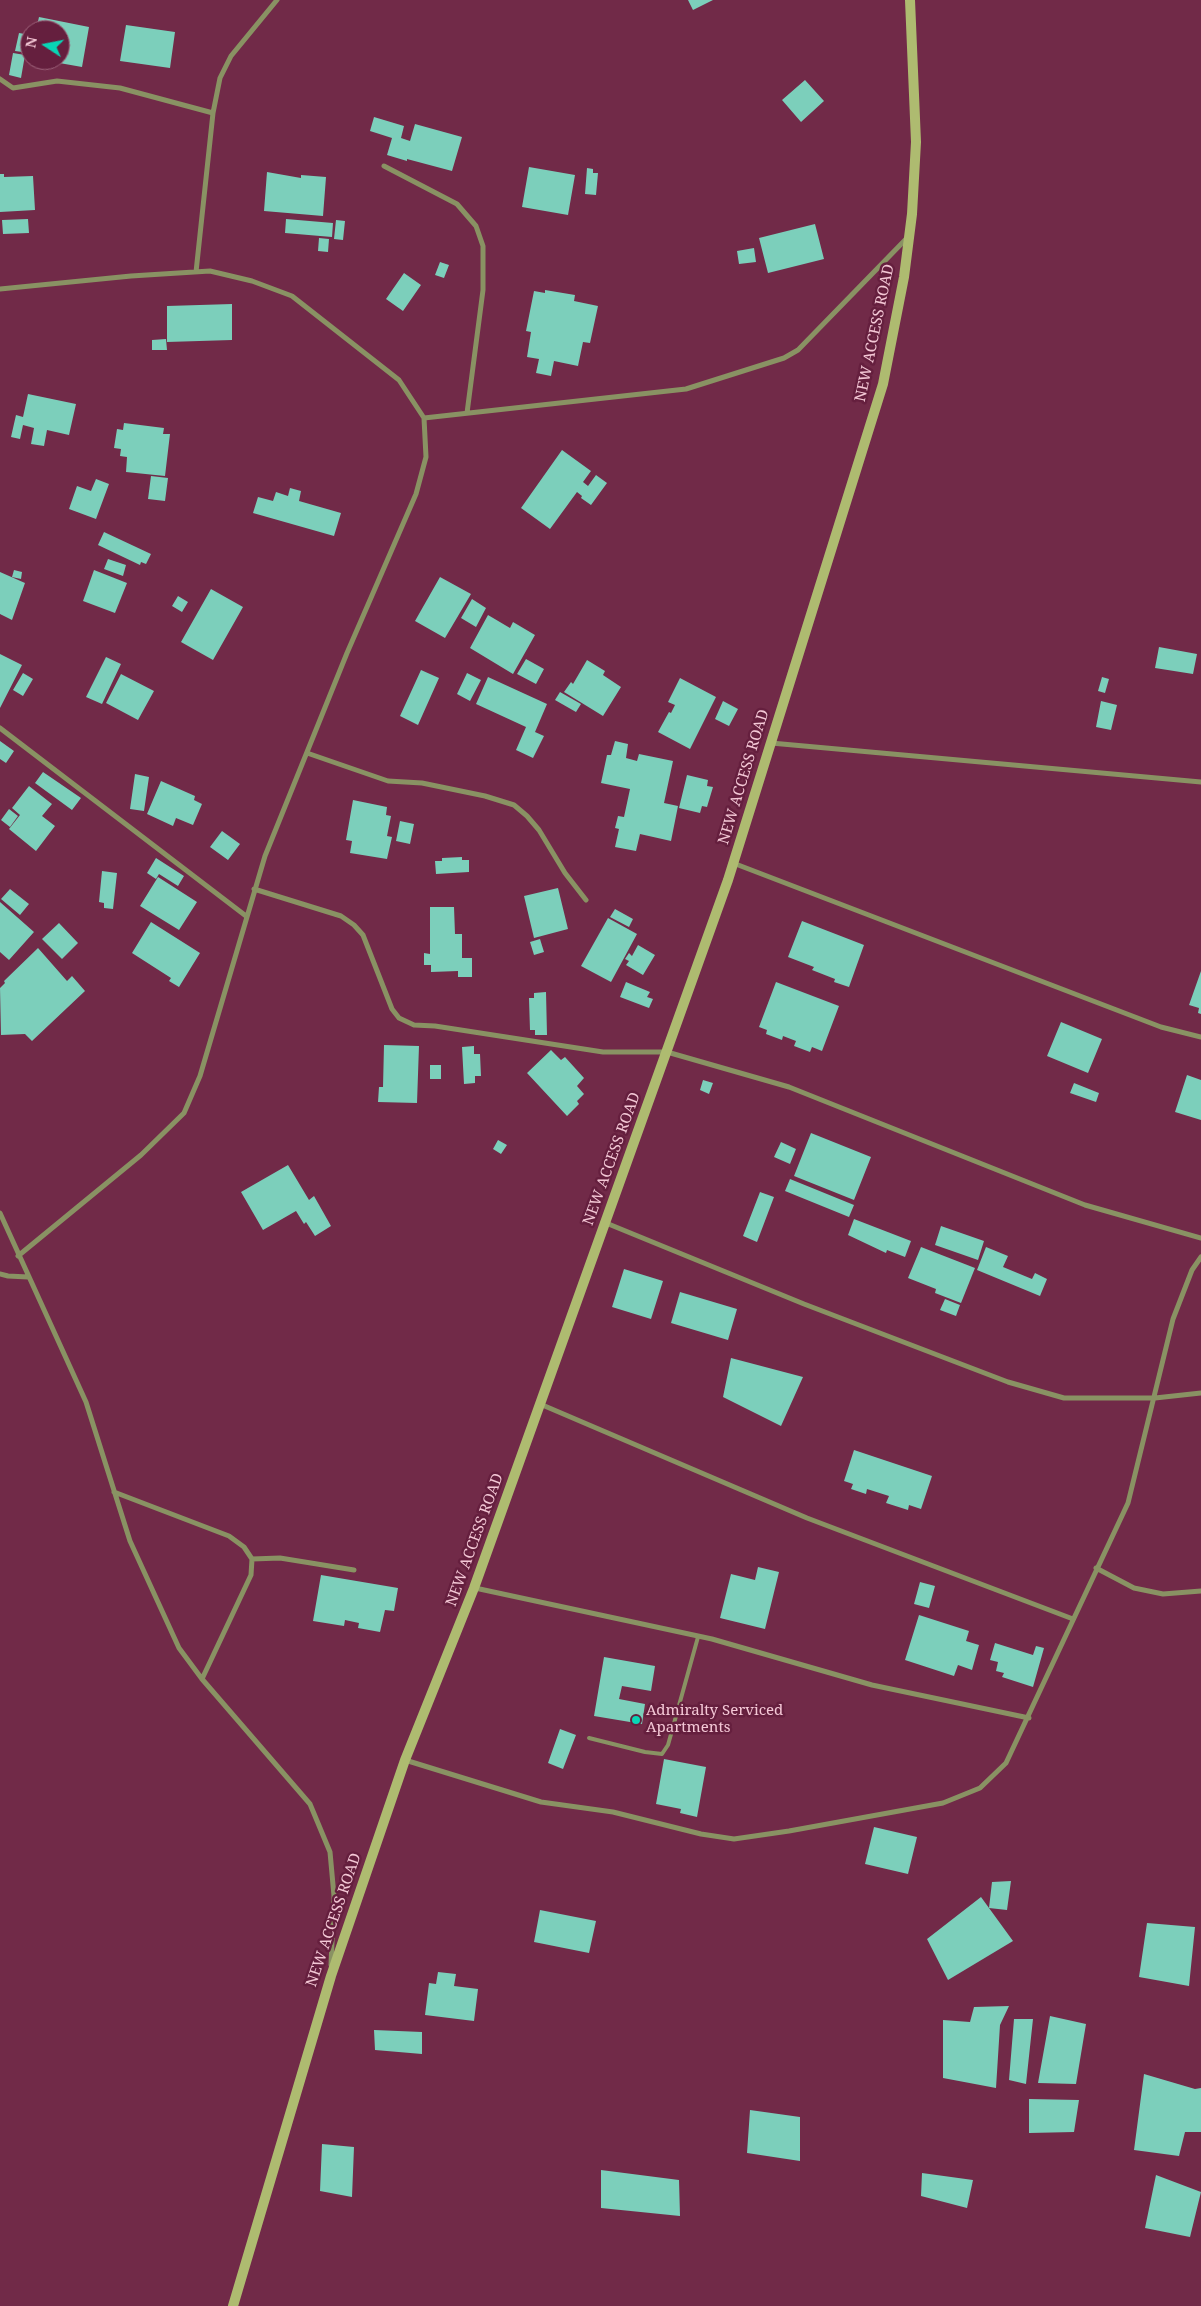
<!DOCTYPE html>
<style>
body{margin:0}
#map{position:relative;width:1201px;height:2306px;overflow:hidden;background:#712a48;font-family:"Noto Serif",serif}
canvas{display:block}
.north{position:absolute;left:20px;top:20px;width:50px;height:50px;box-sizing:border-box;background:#651f3e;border:1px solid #9e637b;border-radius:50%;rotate:281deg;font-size:14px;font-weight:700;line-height:20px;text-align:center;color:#f4c8d6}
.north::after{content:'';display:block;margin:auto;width:18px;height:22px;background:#09d5b5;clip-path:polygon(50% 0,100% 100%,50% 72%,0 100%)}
</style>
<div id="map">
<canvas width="1201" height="2306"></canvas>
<div class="north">N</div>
</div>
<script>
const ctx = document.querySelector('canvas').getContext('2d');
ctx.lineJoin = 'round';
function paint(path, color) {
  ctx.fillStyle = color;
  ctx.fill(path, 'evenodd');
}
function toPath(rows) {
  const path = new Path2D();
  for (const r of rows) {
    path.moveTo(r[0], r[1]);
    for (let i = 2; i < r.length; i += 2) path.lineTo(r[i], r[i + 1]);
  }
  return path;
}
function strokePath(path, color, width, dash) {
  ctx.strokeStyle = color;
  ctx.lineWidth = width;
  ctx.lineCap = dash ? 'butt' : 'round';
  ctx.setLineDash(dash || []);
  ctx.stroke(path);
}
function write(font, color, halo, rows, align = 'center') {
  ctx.font = font + ' "Noto Serif",serif';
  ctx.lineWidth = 5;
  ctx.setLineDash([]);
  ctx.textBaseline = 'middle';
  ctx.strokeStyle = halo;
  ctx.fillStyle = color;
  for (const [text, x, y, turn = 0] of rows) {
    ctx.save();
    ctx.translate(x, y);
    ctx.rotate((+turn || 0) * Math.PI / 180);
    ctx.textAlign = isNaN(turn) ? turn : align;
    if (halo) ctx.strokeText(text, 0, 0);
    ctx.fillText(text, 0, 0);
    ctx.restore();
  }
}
const building = toPath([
 [688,0,713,0,693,10],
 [39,17,89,27,82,67,48,61,60,60,60,30,36,30],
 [126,25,175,32,170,68,120,61],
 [19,33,30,35,30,53,15,51],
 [13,53,25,55,21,78,9,75],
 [805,80,824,101,801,122,782,100],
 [374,117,404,126,401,138,410,141,415,124,462,137,452,171,407,159,407,161,387,155,392,138,370,131],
 [529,167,575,175,568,215,522,207],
 [587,168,593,169,593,173,598,173,596,195,585,194],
 [267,172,301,178,301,175,326,177,323,216,264,211],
 [0,174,4,174,4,177,33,176,35,210,0,212],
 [28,219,29,233,3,234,2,220],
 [286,219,333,223,332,237,285,233],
 [336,220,345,221,343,240,334,239],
 [815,224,824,259,768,273,759,238],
 [319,238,329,239,328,252,318,251],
 [754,248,756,262,739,264,737,251],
 [440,262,449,265,444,278,435,275],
 [404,273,421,285,403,311,386,299],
 [545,290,575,295,574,301,598,306,590,343,583,342,578,366,554,361,551,376,536,373,539,359,527,357,531,332,526,331,534,291,545,293],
 [232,304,232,340,167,342,167,306],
 [166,339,167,350,152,350,152,340],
 [28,394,76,404,69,435,47,430,44,446,31,444,34,428,23,425,20,439,11,437,16,415,23,417],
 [124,423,164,428,163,434,170,434,165,476,126,472,127,457,120,456,121,449,114,448,117,429,123,430],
 [562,450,591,471,583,482,588,486,596,475,607,483,591,505,581,498,582,496,577,492,550,529,521,508],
 [151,476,168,478,165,501,148,499],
 [96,479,109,484,96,519,69,509,77,486,91,491],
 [290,488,301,491,299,501,341,513,334,536,253,513,258,497,273,501,276,492,288,496],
 [104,532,151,554,146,564,141,562,140,565,98,545],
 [108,559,126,565,123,576,104,569],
 [14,570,22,572,21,579,12,577],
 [94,570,127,583,115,613,83,601],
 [0,572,25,583,12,620,0,614],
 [440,577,471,594,445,638,415,621],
 [211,589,243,607,213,660,181,642],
 [178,596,188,602,182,612,172,606],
 [472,599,486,608,476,627,461,618],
 [488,615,510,628,513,622,535,635,513,674,470,648],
 [1159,647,1197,654,1193,674,1155,668],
 [0,654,22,665,0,708],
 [106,657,121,664,102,704,86,697],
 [526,659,544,669,536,684,517,674],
 [587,660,605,671,603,675,621,687,603,716,564,692,571,682,573,684],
 [421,670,439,678,418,725,400,716],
 [23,673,33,679,23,696,13,690],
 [467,673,481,680,470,701,457,694],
 [121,674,154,691,138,720,106,703],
 [488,677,547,704,535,732,544,736,533,758,516,750,526,727,476,704],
 [1102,677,1109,679,1105,693,1098,691],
 [680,678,716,697,690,749,658,732,669,712,671,713,675,705,668,702],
 [560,692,581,704,576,712,555,700],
 [723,701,738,709,729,726,715,719],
 [1101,701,1117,705,1111,730,1096,727],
 [0,741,14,751,6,763,0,759],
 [615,741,628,744,626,758,637,761,639,754,673,761,664,803,678,806,671,841,640,834,636,851,615,847,619,829,615,828,618,816,624,817,630,789,601,783,607,755,611,755],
 [43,772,81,798,72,810,35,783],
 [135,774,149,777,144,811,130,809],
 [687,775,708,780,707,786,713,787,707,807,702,806,700,813,679,808],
 [161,781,195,796,194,800,202,804,193,825,176,818,173,826,147,814],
 [29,786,52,804,42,816,55,826,36,851,9,829,20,815,12,808],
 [353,800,387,807,386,815,391,816,387,836,392,837,387,859,350,853,352,841,346,840],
 [9,809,18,816,10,827,1,820],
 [400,821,414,824,410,844,396,841],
 [222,831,240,844,228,860,210,847],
 [462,857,462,860,469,860,469,872,436,874,435,861,442,861,442,858],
 [156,858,184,876,178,886,159,874,156,879,147,873],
 [102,871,117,873,113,909,104,908,104,903,99,902],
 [158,877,197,902,179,930,140,906],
 [558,888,568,929,534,938,524,896],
 [10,889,29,904,20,915,1,899],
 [0,902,34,932,9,960,0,952],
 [430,907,454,907,455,934,462,934,462,958,472,958,472,977,458,977,458,971,431,972,431,965,424,965,424,953,430,954],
 [615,909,633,919,629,927,610,917],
 [608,918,637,934,611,982,581,966],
 [802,921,864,945,849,987,834,982,835,979,812,970,814,967,788,957],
 [151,922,200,953,179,987,169,981,171,978,132,953],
 [59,923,78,943,62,959,42,939],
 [540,939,544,952,534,955,530,942],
 [638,945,655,955,643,975,626,965,629,961,625,959,629,953,632,956],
 [38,948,67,981,72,976,85,991,32,1041,25,1034,1,1035,0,988,5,983,4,981],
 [1201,971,1201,1014,1198,1013,1199,1008,1189,1005],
 [626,982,650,992,647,997,653,999,649,1008,620,997],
 [776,982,839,1006,822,1051,812,1047,810,1052,794,1046,796,1041,783,1036,782,1040,766,1034,767,1030,759,1027],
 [546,992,547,1035,535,1035,535,1030,530,1030,529,998,534,998,534,993],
 [1061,1022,1102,1039,1088,1073,1047,1056],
 [384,1045,419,1046,417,1103,378,1102,379,1087,383,1087],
 [474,1046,474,1054,480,1054,481,1076,475,1076,475,1083,464,1084,462,1047],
 [551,1050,561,1060,565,1057,584,1078,577,1086,584,1094,577,1101,579,1104,567,1116,527,1073],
 [430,1065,441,1065,441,1079,430,1079],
 [1187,1075,1201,1080,1201,1120,1175,1112],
 [703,1080,713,1083,709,1094,700,1090],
 [1074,1083,1099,1093,1096,1102,1070,1093],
 [811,1133,871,1157,854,1200,794,1176],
 [498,1140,507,1145,501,1154,493,1149],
 [781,1142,796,1149,790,1164,774,1157],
 [288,1165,309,1200,314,1196,331,1226,315,1236,306,1222,304,1224,296,1211,263,1230,241,1192],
 [790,1179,854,1205,849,1217,785,1191],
 [760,1192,774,1197,757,1242,743,1236],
 [854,1219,911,1241,905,1257,887,1250,886,1253,848,1235],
 [941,1226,984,1241,978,1260,935,1245],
 [921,1247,975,1268,961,1303,935,1293,936,1289,908,1278],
 [986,1247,1008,1256,1003,1267,1032,1279,1035,1273,1047,1279,1040,1296,977,1270],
 [624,1269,663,1281,651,1319,612,1307],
 [680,1292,737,1309,728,1340,671,1323],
 [945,1299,960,1305,956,1316,940,1310],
 [731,1358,803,1377,781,1426,723,1397],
 [854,1450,932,1476,921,1509,909,1505,908,1510,886,1503,889,1496,867,1489,866,1494,851,1489,853,1484,844,1481],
 [758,1567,779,1572,765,1629,720,1618,731,1574,755,1580],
 [321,1575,398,1588,394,1611,385,1610,380,1632,358,1628,359,1623,345,1620,344,1626,313,1621],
 [920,1582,935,1586,929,1608,914,1604],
 [919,1615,969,1631,966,1641,979,1645,972,1670,958,1665,954,1676,905,1660],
 [995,1643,1033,1655,1036,1646,1044,1648,1033,1687,1002,1677,1004,1673,996,1671,998,1662,990,1660],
 [604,1657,655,1666,651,1691,622,1686,619,1699,645,1704,642,1724,594,1716],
 [560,1729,576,1735,563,1769,548,1763],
 [664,1759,706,1767,697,1817,680,1813,681,1809,656,1804],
 [874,1827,917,1837,908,1874,865,1864],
 [1011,1881,1007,1910,989,1908,992,1882],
 [981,1897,1013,1941,948,1980,927,1939],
 [540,1910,596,1921,589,1953,534,1942],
 [1147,1923,1195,1927,1189,1986,1139,1977],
 [438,1972,456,1974,454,1986,478,1989,474,2021,425,2015,429,1983,436,1984],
 [1009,2006,1000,2025,996,2088,943,2078,943,2020,970,2022,974,2007],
 [1050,2016,1086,2024,1076,2084,1038,2083],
 [1014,2019,1033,2019,1026,2084,1009,2080],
 [374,2030,422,2032,422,2054,375,2050],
 [1144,2074,1195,2089,1201,2088,1201,2132,1185,2132,1179,2156,1134,2150],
 [1029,2099,1079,2100,1074,2132,1029,2133],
 [750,2110,800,2117,800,2161,747,2153],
 [322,2144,354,2147,352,2197,320,2191],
 [601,2170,679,2180,680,2216,601,2208],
 [922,2173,973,2180,967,2208,921,2196],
 [1156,2175,1201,2192,1190,2237,1145,2228]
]);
const service = toPath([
 [589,1738,645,1752,662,1754,668,1745,698,1637]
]);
const minor = toPath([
 [0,79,13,88,57,81,120,88,213,113],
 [384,166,457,204,476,226,483,246,483,290,467,413],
 [196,272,213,113,220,78,231,56,277,0],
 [0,289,131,276,210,271,252,281,292,296,399,380,424,418,426,457,416,494,347,653,265,856,200,1076,184,1113,141,1155,18,1256],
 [424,418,686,389,784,358,798,350,908,237],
 [0,728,246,916],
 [771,743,1201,782],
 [307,753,388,781,422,783,485,796,514,805,527,816,539,830,565,873,586,900],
 [733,863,1161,1027,1201,1037],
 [254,889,341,916,354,925,363,935,392,1009,399,1018,414,1025,435,1026,603,1052,667,1052,789,1087,1085,1205,1201,1238],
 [0,1213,86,1402,130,1541,179,1648,202,1679,310,1804,330,1852,334,1896,331,1965],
 [606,1223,804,1304,1008,1382,1064,1398,1155,1398,1201,1393],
 [0,1274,8,1276,28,1277],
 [540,1404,807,1518,1073,1619],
 [114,1492,229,1536,244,1547,252,1559,251,1575,202,1679],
 [252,1559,280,1558,354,1570],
 [1096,1568,1134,1588,1163,1594,1201,1591],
 [475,1588,712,1639,872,1685,1029,1718],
 [405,1760,541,1802,613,1812,701,1834,734,1839,789,1831,943,1803,980,1788,1006,1763,1128,1503,1173,1319,1192,1270,1201,1257]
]);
const secondary = toPath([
 [233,2306,331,1976,405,1760,474,1588,728,880,883,384,904,277,912,214,916,142,910,0]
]);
const markers = [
 [636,1720,5,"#09d5b5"]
];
const streetNames = [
 ["NEW ACCESS ROAD",875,333,-78],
 ["NEW ACCESS ROAD",744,777,-73],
 ["NEW ACCESS ROAD",612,1159,-70],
 ["NEW ACCESS ROAD",475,1540,-70],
 ["NEW ACCESS ROAD",334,1920,-71]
];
const poiNames = [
 ["Admiralty Serviced",646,1711],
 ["Apartments",646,1728]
];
paint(building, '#7ccfbb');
strokePath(service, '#899263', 4);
strokePath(minor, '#899263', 5);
strokePath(secondary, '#aebb70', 10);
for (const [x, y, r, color] of markers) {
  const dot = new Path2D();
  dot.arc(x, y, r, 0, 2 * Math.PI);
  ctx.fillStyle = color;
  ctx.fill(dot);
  strokePath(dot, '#651f3e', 2);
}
write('15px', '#f4c8d6', '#651f3e', streetNames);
write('15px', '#f4c8d6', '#651f3e', poiNames, 'left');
</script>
